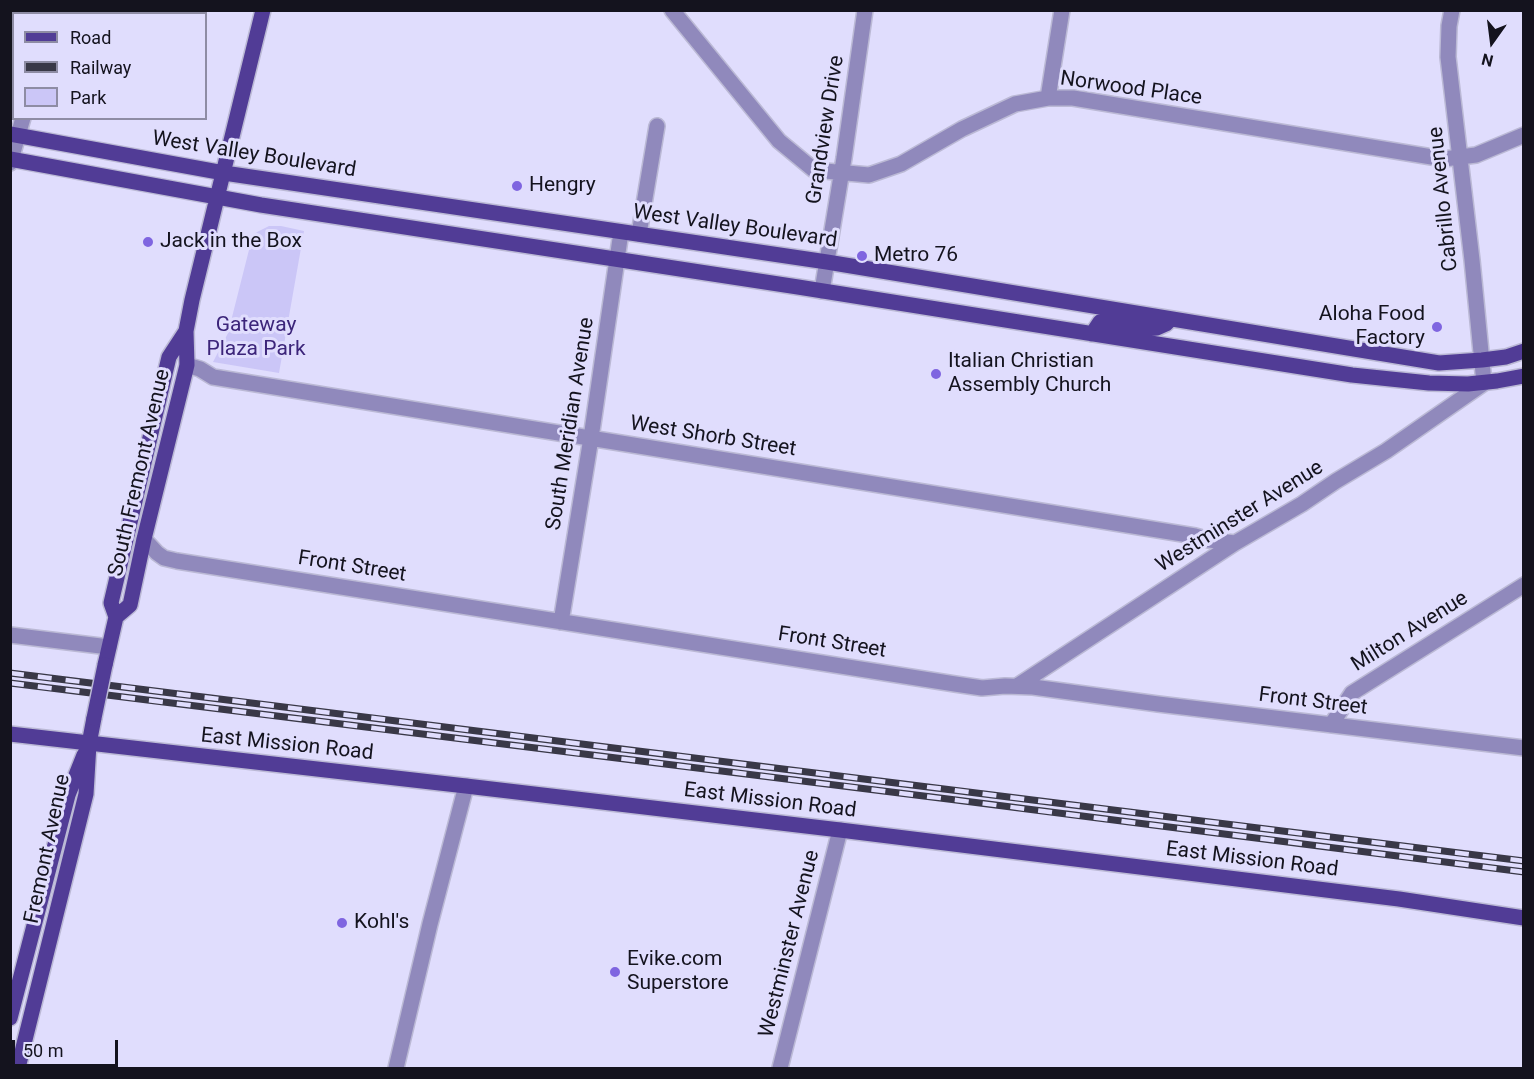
<!DOCTYPE html>
<style>
body{margin:0}
#map{position:relative;width:1534px;height:1079px;overflow:hidden;background:#e0ddfd;font-family:Roboto,sans-serif}
canvas{display:block}
.frame{position:absolute;inset:0;border:12px solid #14131e;pointer-events:none}
.legend{position:absolute;left:12px;top:12px;width:195px;height:108px;box-sizing:border-box;background:#e0ddfd;border:2px solid #8e8ca4;margin:0;padding:8px 10px;list-style:none;font-size:18px;color:#14131e}
.legend li{display:flex;align-items:center;gap:12px;height:30px}
.legend b{width:30px;border:2px solid #8e8ca4}
.north{position:absolute;left:1462px;top:12px;width:60px;height:60px;-webkit-text-stroke:4px #e0ddfd;paint-order:stroke;rotate:194deg;font-size:16px;font-weight:700;line-height:24px;text-align:center;color:#14131e}
.north::after{content:'';display:block;margin:auto;width:21px;height:27px;background:#14131e;clip-path:polygon(50% 0,100% 100%,50% 72%,0 100%)}
.scale{position:absolute;left:12px;top:1040px;width:106px;height:27px;box-sizing:border-box;border:3px solid #14131e;border-top:0;padding-left:8px;font-size:18px;line-height:21px;white-space:nowrap;color:#14131e;-webkit-text-stroke:4px #e0ddfd;paint-order:stroke}
</style>
<div id="map">
<canvas width="1534" height="1079"></canvas>
<div class="frame"></div>
<ul class="legend">
<li><b style="height:8px;background:#513c96"></b>Road</li>
<li><b style="height:8px;background:#393847"></b>Railway</li>
<li><b style="height:16px;background:#cbc6f7"></b>Park</li>
</ul>
<div class="north">N</div>
<div class="scale">50 m</div>
</div>
<script>
const ctx = document.querySelector('canvas').getContext('2d');
ctx.lineJoin = 'round';
function paint(path, color) {
  ctx.fillStyle = color;
  ctx.fill(path, 'evenodd');
}
function toPath(rows) {
  const path = new Path2D();
  for (const r of rows) {
    path.moveTo(r[0], r[1]);
    for (let i = 2; i < r.length; i += 2) path.lineTo(r[i], r[i + 1]);
  }
  return path;
}
function strokePath(path, color, width, dash) {
  ctx.strokeStyle = color;
  ctx.lineWidth = width;
  ctx.lineCap = dash ? 'butt' : 'round';
  ctx.setLineDash(dash || []);
  ctx.stroke(path);
}
function write(font, color, halo, rows, align = 'center') {
  ctx.font = font + ' Roboto,sans-serif';
  ctx.lineWidth = 6;
  ctx.setLineDash([]);
  ctx.textBaseline = 'middle';
  ctx.strokeStyle = halo;
  ctx.fillStyle = color;
  for (const [text, x, y, turn = 0] of rows) {
    ctx.save();
    ctx.translate(x, y);
    ctx.rotate((+turn || 0) * Math.PI / 180);
    ctx.textAlign = isNaN(turn) ? turn : align;
    if (halo) ctx.strokeText(text, 0, 0);
    ctx.fillText(text, 0, 0);
    ctx.restore();
  }
}
const green = toPath([
 [269,226,281,226,304,231,279,373,213,362,228,333,252,238,257,232]
]);
const minor = toPath([
 [672,10,779,141,814,170,869,175,901,164,962,129,1015,104,1048,98,1073,98,1444,159,1476,155,1524,135],
 [46,14,47,10],
 [1048,98,1062,10],
 [10,163,23,118],
 [639,234,657,126],
 [822,291,844,158,865,10],
 [187,365,200,369,213,377,1195,536,1209,540,1235,543],
 [144,539,157,553,164,558,177,561,955,684,982,688,1005,686,1033,687,1158,704,1524,748],
 [561,622,591,438,621,232],
 [10,635,109,647],
 [1017,686,1235,543,1302,504,1336,481,1386,451,1484,383,1472,260,1448,57,1449,26,1452,10],
 [1331,725,1352,693,1524,585],
 [396,1068,430,924,466,786],
 [780,1068,840,830]
]);
const major = toPath([
 [10,134,224,173,827,262,1439,363,1482,360,1506,357,1524,351],
 [10,159,261,205,798,287,1352,375,1429,383,1468,384,1497,381,1524,376],
 [1092,334,1100,322,1145,329,1157,328,1166,324,1171,319],
 [116,617,130,605,144,539,187,365,186,331,192,300,263,10],
 [105,665,116,617,111,603,169,357,186,331],
 [10,734,466,786,840,830,1399,899,1524,918],
 [10,1018,68,795,84,755],
 [18,1068,86,794,89,744,94,718]
]);
const rail = toPath([
 [10,673,1524,861],
 [10,683,956,800,1524,872]
]);
const majorBridge = toPath([
 [94,718,105,665]
]);
const markers = [
 [517,186,6,"#7f65e0"],
 [148,242,6,"#7f65e0"],
 [862,256,6,"#7f65e0"],
 [1437,327,6,"#7f65e0"],
 [936,374,6,"#7f65e0"],
 [342,923,6,"#7f65e0"],
 [615,972,6,"#7f65e0"]
];
const streetNames = [
 ["Norwood Place",1131,89,8],
 ["Grandview Drive",826,130,-81],
 ["West Valley Boulevard",254,155,9],
 ["Cabrillo Avenue",1444,199,-96],
 ["West Valley Boulevard",735,227,8],
 ["South Meridian Avenue",571,424,-81],
 ["West Shorb Street",713,437,9],
 ["South Fremont Avenue",140,473,-77],
 ["Westminster Avenue",1240,517,-32],
 ["Front Street",352,567,9],
 ["Milton Avenue",1410,632,-32],
 ["Front Street",832,643,9],
 ["Front Street",1313,702,7],
 ["East Mission Road",287,745,6],
 ["East Mission Road",770,801,7],
 ["Fremont Avenue",48,849,-78],
 ["East Mission Road",1252,860,7],
 ["Westminster Avenue",790,944,-76]
];
const poiNames = [
 ["Hengry",529,186],
 ["Jack in the Box",160,242],
 ["Metro 76",874,256],
 ["Aloha Food",1425,315,"right"],
 ["Factory",1425,339,"right"],
 ["Italian Christian",948,362],
 ["Assembly Church",948,386],
 ["Kohl's",354,923],
 ["Evike.com",627,960],
 ["Superstore",627,984]
];
const parkNames = [
 ["Gateway",256,326],
 ["Plaza Park",256,350]
];
paint(green, '#cbc6f7');
strokePath(minor, '#bbb9d5', 18);
strokePath(major, '#bbb9d5', 18);
strokePath(minor, '#9089bc', 15);
strokePath(major, '#513c96', 15);
strokePath(rail, '#393847', 7);
strokePath(rail, '#e0ddfd', 4.5, [14]);
strokePath(majorBridge, '#bbb9d5', 18, []);
strokePath(majorBridge, '#513c96', 15);
for (const [x, y, r, color] of markers) {
  const dot = new Path2D();
  dot.arc(x, y, r, 0, 2 * Math.PI);
  ctx.fillStyle = color;
  ctx.fill(dot);
  strokePath(dot, '#e0ddfd', 2);
}
write('21px', '#14131e', '#e0ddfd', streetNames);
write('21px', '#14131e', '#e0ddfd', poiNames, 'left');
write('21px', '#3c257a', '#e0ddfd', parkNames);
</script>
